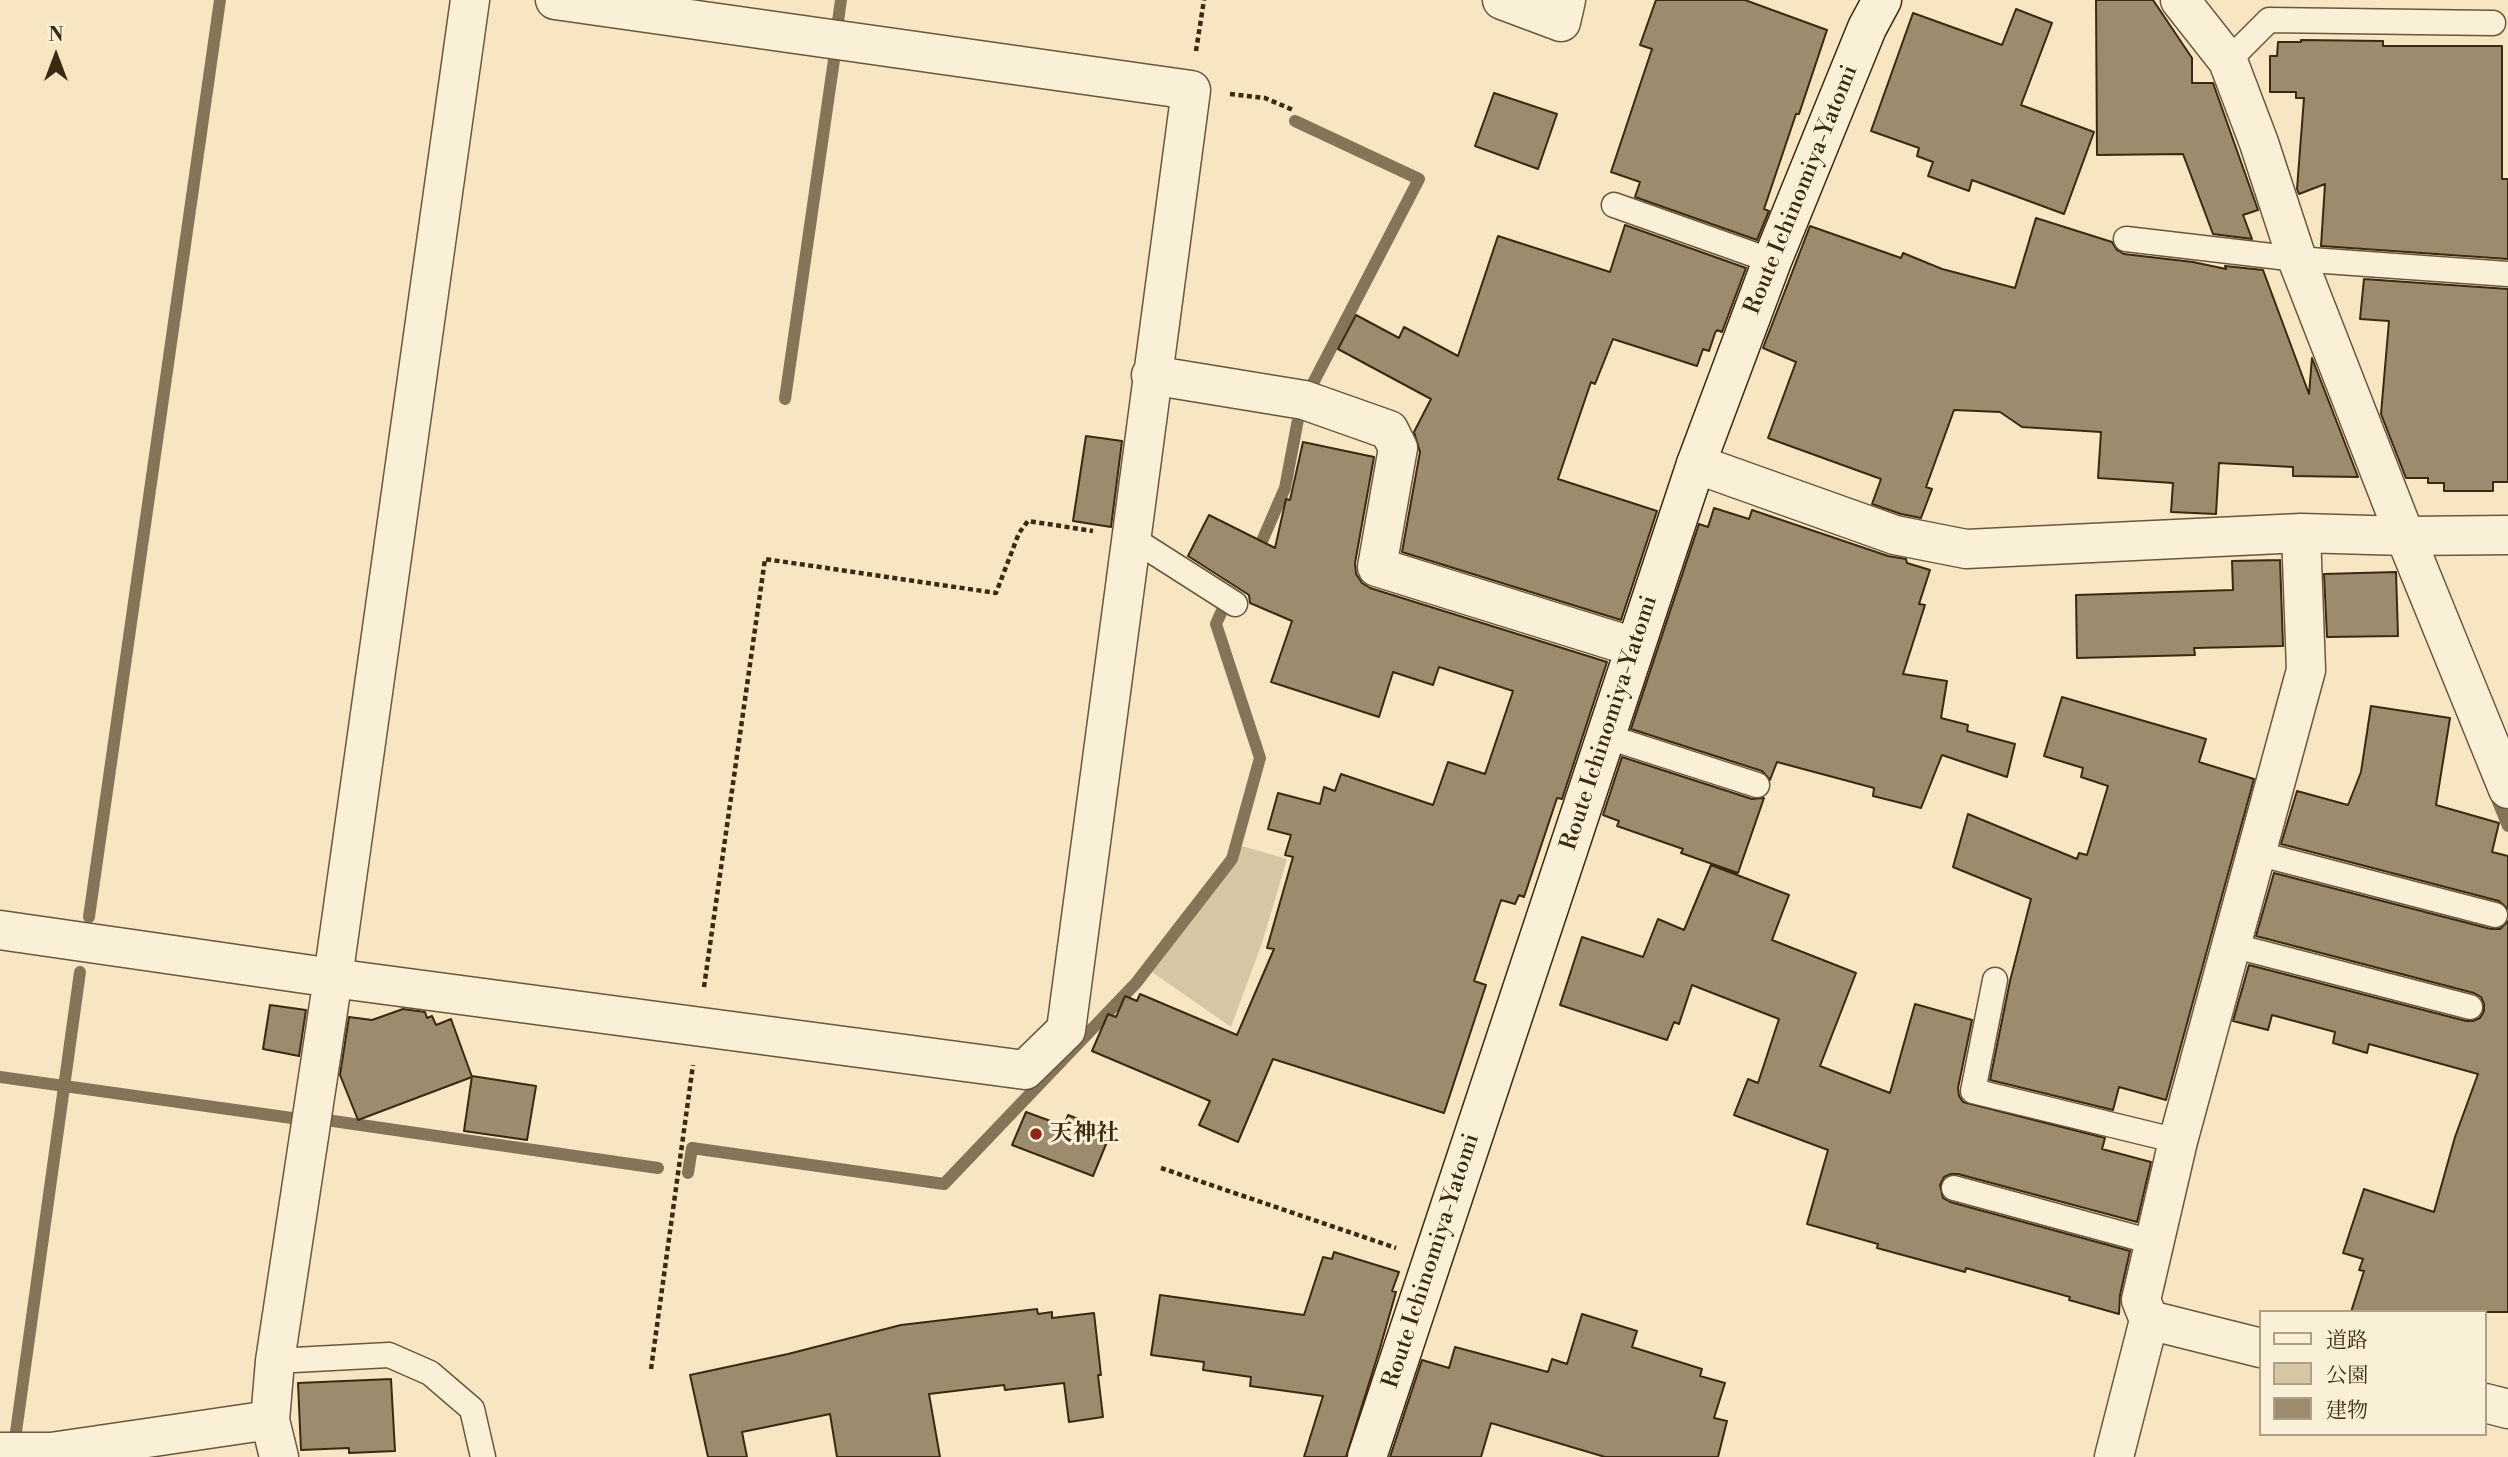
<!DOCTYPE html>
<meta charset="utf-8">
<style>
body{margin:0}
#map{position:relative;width:2508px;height:1457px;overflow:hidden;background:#f7e6c1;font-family:"Libre Bodoni","Noto Serif JP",serif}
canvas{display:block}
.legend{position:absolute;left:2259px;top:1310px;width:228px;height:126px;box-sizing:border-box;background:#faefd7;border:2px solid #aea088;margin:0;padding:9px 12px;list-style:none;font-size:21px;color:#3b2912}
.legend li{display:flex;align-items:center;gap:14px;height:35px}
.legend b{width:35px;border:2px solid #aea088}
.north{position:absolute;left:21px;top:21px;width:70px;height:70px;-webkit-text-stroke:5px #faefd7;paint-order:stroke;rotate:0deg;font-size:19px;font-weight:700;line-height:28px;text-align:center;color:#3b2912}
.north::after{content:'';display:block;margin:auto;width:24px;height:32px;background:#3b2912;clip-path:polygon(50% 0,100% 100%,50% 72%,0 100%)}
</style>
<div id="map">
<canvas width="2508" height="1457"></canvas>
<ul class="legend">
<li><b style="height:9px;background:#faefd7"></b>道路</li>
<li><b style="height:19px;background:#d7c6a3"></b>公園</li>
<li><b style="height:19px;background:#9d8b6d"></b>建物</li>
</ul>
<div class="north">N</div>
</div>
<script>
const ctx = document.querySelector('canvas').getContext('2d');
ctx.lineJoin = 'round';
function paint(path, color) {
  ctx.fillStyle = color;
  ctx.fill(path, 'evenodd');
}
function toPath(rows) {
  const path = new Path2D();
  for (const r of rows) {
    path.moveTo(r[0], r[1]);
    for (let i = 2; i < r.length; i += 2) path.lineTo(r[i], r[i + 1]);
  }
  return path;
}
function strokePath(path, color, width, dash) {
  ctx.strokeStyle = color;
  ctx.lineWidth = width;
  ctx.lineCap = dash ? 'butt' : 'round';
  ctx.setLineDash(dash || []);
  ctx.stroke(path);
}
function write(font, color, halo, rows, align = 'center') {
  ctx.font = font + ' "Libre Bodoni","Noto Serif JP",serif';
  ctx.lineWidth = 6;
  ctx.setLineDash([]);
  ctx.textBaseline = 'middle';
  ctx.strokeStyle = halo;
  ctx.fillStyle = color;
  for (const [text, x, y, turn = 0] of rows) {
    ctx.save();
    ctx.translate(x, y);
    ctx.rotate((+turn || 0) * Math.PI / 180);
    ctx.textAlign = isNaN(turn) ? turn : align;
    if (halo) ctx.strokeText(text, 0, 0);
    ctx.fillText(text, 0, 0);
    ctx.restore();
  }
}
const green = toPath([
 [1242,846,1287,859,1262,943,1231,1027,1152,972,1235,863]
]);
const stream = toPath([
 [837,28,841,0],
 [1295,121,1419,179,1311,387],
 [785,399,836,46],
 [1256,555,1285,488,1300,409],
 [2494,792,2508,826],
 [89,917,220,0],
 [0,1077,299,1119],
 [333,1121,658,1168],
 [688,1173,692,1148,944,1184,1136,983,1232,859,1260,758,1216,624,1224,606],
 [15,1439,80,972]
]);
const building = toPath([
 [1656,0,1745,0,1827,30,1799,114,1796,114,1764,209,1769,211,1757,240,1635,197,1640,182,1611,172,1652,49,1640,45,1656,0],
 [2096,0,2153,0,2192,58,2192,83,2213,83,2258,210,2243,215,2252,239,2213,234,2183,154,2097,155,2096,0],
 [2016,9,2052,23,2021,105,2094,132,2064,214,1972,180,1969,191,1928,176,1933,162,1917,156,1919,148,1871,131,1913,13,2002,45,2016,9],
 [2301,40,2383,41,2383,46,2502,46,2502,179,2508,179,2508,259,2321,246,2325,184,2299,194,2297,189,2304,98,2296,98,2296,92,2270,92,2270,56,2277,56,2278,42,2301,42,2301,40],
 [1494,93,1557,114,1538,169,1475,146,1494,93],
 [2036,218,2112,242,2117,250,2124,254,2193,262,2226,269,2225,266,2263,270,2309,394,2312,358,2358,477,2293,476,2293,467,2219,463,2216,514,2171,512,2173,483,2098,478,2101,432,2022,427,2000,412,1954,410,1926,487,1932,489,1921,518,1901,514,1872,504,1881,479,1768,438,1796,362,1763,348,1810,226,1901,258,1903,253,1942,269,2015,288,2036,218],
 [1625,225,1746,268,1722,332,1717,330,1715,333,1709,351,1703,349,1697,366,1613,339,1595,384,1591,382,1558,479,1657,511,1621,620,1402,552,1420,452,1414,432,1431,399,1338,349,1356,315,1399,338,1404,327,1458,356,1498,236,1610,272,1625,225],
 [2364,279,2508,289,2508,482,2493,482,2493,491,2444,491,2444,483,2428,483,2428,478,2406,478,2381,414,2389,321,2360,319,2364,279],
 [1086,436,1122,441,1111,527,1073,521,1086,436],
 [1303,442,1374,457,1355,563,1356,574,1362,583,1370,588,1607,662,1562,799,1557,798,1524,897,1519,895,1515,904,1501,900,1474,981,1486,985,1444,1113,1273,1059,1238,1142,1199,1125,1210,1101,1092,1051,1108,1014,1116,1017,1125,996,1137,1001,1140,994,1237,1035,1274,949,1267,948,1293,857,1285,855,1291,835,1268,829,1278,793,1320,804,1324,787,1335,791,1341,774,1433,805,1448,762,1485,774,1513,691,1439,667,1433,685,1393,672,1379,717,1271,682,1292,621,1250,603,1249,595,1188,556,1209,515,1275,548,1286,499,1290,500,1303,442],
 [1714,508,1749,519,1752,510,1888,556,1906,559,1907,563,1930,570,1919,604,1925,605,1903,674,1947,681,1941,718,1968,725,1967,731,2015,744,2007,777,1942,755,1921,808,1873,796,1874,788,1777,762,1770,780,1762,771,1631,729,1699,524,1708,527,1714,508],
 [2280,560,2283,646,2194,648,2195,655,2077,658,2076,595,2233,590,2232,561,2280,560],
 [2396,572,2398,636,2327,637,2324,574,2396,572],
 [2062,697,2206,739,2199,762,2254,779,2166,1100,2119,1087,2113,1110,1990,1080,2010,981,2031,899,1953,867,1968,814,2077,859,2079,853,2087,855,2108,786,2081,777,2083,768,2044,756,2062,697],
 [2371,706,2450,718,2436,805,2499,823,2492,852,2508,856,2508,909,2499,901,2281,844,2297,791,2348,805,2361,772,2371,706],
 [1622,757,1752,799,1764,798,1738,873,1681,853,1683,849,1617,826,1619,821,1603,815,1622,757],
 [1711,865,1789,895,1772,940,1856,973,1820,1066,1890,1093,1915,1004,1972,1020,1958,1088,1959,1096,1963,1102,2105,1138,2102,1149,2151,1162,2137,1222,1958,1174,1951,1174,1944,1177,1940,1185,1943,1198,1950,1202,2130,1251,2120,1295,2119,1314,2069,1300,2070,1297,1966,1268,1965,1272,1877,1248,1878,1244,1807,1224,1828,1150,1734,1115,1748,1079,1758,1083,1779,1019,1692,985,1679,1024,1674,1022,1667,1040,1560,1005,1582,937,1643,957,1658,919,1684,930,1711,865],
 [2274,873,2491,929,2500,929,2508,921,2508,1312,2351,1312,2364,1271,2359,1270,2363,1259,2343,1253,2364,1189,2434,1212,2455,1137,2478,1074,2369,1044,2367,1053,2333,1043,2335,1032,2272,1015,2268,1030,2233,1021,2249,965,2466,1021,2473,1021,2480,1018,2484,1011,2484,1004,2481,997,2474,993,2256,936,2274,873],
 [270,1005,306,1010,299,1056,263,1049,270,1005],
 [403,1009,425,1012,427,1018,432,1016,436,1025,451,1019,472,1077,358,1120,340,1075,349,1017,372,1020,403,1009],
 [472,1076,536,1086,527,1140,464,1131,472,1076],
 [1026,1112,1064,1126,1068,1115,1111,1132,1093,1176,1012,1145,1026,1112],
 [1334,1252,1399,1272,1392,1291,1396,1292,1380,1348,1346,1457,1304,1457,1323,1396,1250,1386,1251,1377,1203,1370,1204,1362,1151,1355,1160,1295,1304,1315,1323,1257,1332,1259,1334,1252],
 [1037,1309,1038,1314,1052,1312,1052,1318,1094,1313,1101,1375,1098,1375,1103,1417,1069,1422,1064,1383,1005,1390,1004,1385,929,1394,940,1457,837,1457,830,1414,742,1432,747,1457,708,1457,690,1375,788,1354,901,1325,1037,1309],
 [1582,1314,1637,1331,1632,1347,1702,1369,1700,1376,1725,1383,1714,1418,1727,1421,1718,1457,1605,1457,1491,1423,1481,1457,1390,1457,1422,1360,1449,1368,1455,1347,1548,1372,1552,1359,1567,1364,1582,1314],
 [391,1379,395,1451,349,1453,349,1448,301,1450,298,1383,391,1379]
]);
const path = toPath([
 [1196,51,1204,0],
 [1230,94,1265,98,1293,110],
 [704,987,765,559,996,593,1019,533,1028,521,1093,531],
 [1161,1168,1396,1248],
 [651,1369,693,1065]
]);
const service = toPath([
 [2228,61,2269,20,2493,23],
 [1614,205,1772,261],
 [2126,239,2297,259,2508,274],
 [1130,537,1235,604],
 [1605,736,1757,785],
 [2256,853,2495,915],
 [2231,945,2470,1007],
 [1995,980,1973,1091,2178,1141],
 [1954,1188,2156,1243],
 [275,1361,389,1355,430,1373,472,1409,483,1457]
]);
const minor = toPath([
 [1502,0,1561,22,1566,0],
 [2180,0,2228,61,2259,143,2297,259,2405,536,2508,789],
 [1151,375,1304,400,1389,430,1398,448,1377,567,1634,647],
 [1696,464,1895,535,1966,549,2301,533,2405,536],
 [0,930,333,978,1025,1070,1066,1030,1191,90,555,0],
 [2149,1320,2261,1348],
 [2485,1403,2508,1409],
 [0,1452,51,1452,270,1420],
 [279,1457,270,1420,275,1361,333,978,470,0],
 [2114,1457,2149,1320,2141,1300,2178,1141,2306,670,2301,533]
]);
const tertiary = toPath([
 [2405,536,2508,535]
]);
const secondary = toPath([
 [1367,1457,1696,464,1772,261,1867,28,1882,0]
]);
const markers = [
 [1036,1134,7,"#8f2418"]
];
const streetNames = [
 ["Route Ichinomiya-Yatomi",1802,190,-68],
 ["Route Ichinomiya-Yatomi",1610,723,-72],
 ["Route Ichinomiya-Yatomi",1432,1261,-72]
];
const poiNames = [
 ["天神社",1050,1134]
];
paint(green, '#d7c6a3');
strokePath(stream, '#857458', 12);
paint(building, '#9d8b6d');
strokePath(building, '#3b2912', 2);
strokePath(service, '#6a583e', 27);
strokePath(minor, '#6a583e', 41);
strokePath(tertiary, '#6a583e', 41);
strokePath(secondary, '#3b2912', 41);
strokePath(path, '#3b2912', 4.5, [5, 3.5]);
strokePath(service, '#faefd7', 24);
strokePath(minor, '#faefd7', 38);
strokePath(tertiary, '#faefd7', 38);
strokePath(secondary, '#faefd7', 38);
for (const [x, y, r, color] of markers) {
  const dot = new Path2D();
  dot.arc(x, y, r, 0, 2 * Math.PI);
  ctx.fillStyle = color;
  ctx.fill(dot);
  strokePath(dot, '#faefd7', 2.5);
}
write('23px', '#3b2912', '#faefd7', streetNames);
write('bold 23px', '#3b2912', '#faefd7', poiNames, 'left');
</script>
